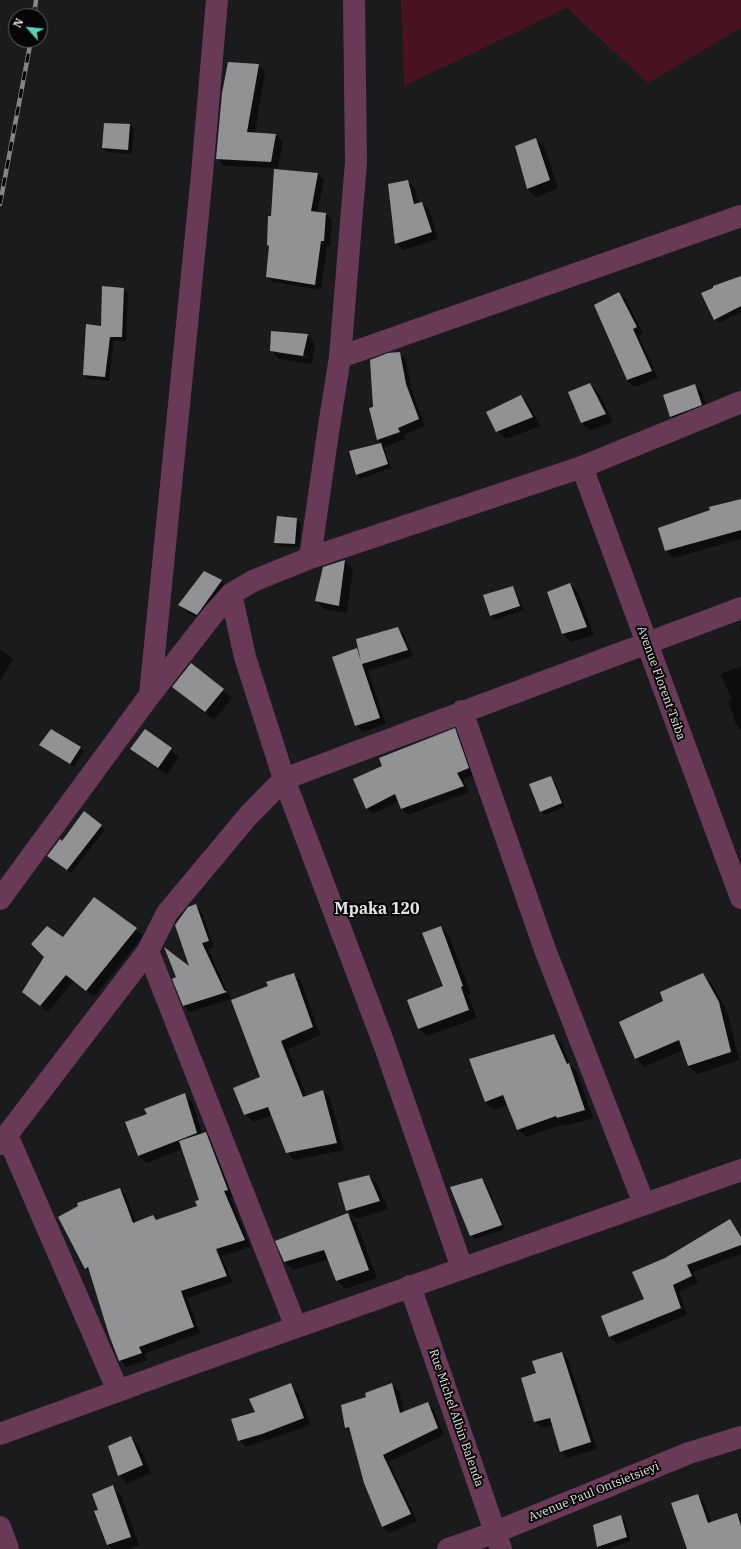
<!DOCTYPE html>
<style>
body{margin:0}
#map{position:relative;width:741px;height:1549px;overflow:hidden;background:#1b1a1c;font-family:"IBM Plex Serif",serif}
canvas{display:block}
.north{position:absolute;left:8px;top:8px;width:40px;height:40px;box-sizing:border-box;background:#060606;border:1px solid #5e5e5e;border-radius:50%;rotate:297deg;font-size:11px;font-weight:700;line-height:16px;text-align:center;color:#e3e2e3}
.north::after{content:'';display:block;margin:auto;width:14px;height:18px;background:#5cceba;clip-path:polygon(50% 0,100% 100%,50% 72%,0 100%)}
</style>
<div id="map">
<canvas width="741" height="1549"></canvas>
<div class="north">N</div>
</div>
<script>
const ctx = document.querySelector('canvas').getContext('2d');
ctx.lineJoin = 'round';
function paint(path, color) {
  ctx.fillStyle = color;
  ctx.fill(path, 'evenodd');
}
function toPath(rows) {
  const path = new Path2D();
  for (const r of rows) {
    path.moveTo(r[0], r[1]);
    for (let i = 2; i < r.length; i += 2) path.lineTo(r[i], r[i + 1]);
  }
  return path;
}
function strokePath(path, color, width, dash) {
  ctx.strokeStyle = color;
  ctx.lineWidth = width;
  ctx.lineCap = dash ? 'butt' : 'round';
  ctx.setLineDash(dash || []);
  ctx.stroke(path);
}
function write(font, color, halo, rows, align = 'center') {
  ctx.font = font + ' "IBM Plex Serif",serif';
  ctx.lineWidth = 4;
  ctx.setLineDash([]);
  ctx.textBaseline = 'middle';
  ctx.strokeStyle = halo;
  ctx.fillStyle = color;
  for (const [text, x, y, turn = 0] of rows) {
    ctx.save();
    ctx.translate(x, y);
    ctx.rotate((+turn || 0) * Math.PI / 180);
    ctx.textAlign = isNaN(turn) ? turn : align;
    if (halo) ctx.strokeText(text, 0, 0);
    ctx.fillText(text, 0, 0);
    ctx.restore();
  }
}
const green = toPath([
 [401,0,741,0,741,28,648,83,567,8,404,86]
]);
const shadow = toPath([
 [258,65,265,72,255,134,276,135,283,142,278,168,224,166,217,158],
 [105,124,130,125,134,129,132,154,107,152,103,148],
 [536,139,544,147,558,188,536,197,527,189,516,147],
 [275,170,318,174,324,180,317,213,326,214,332,220,330,246,327,246,321,290,273,282,267,276,270,247,268,245],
 [408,181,415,188,418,204,422,203,429,210,438,239,403,250,396,244],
 [741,277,741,312,719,323,715,319],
 [103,287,124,289,128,293,126,341,114,340,109,381,88,379,84,375,102,327],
 [619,293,626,300,643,334,639,336,658,378,634,387,627,380],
 [307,335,315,343,312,364,279,359,271,350],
 [278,351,309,356,308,358,278,353],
 [399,353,406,360,412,392,425,426,404,435,406,439,384,447,391,468,360,479,356,475,350,452,381,444,378,440,370,409,374,407],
 [590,384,598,392,613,422,590,431,582,423,569,392],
 [695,386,703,394,709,413,680,425,671,417,665,396],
 [521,396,529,405,540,426,506,439,497,431],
 [741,500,741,539,673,558,666,551],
 [278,517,297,519,301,523,299,547,279,546,275,542],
 [345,561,353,569,347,613,324,609,316,600,324,568],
 [221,581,229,589,205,622,188,613,180,605],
 [570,584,578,592,594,635,571,642,563,634],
 [512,587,516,591,524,610,495,620,491,616,484,596],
 [741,625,741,633,739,626],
 [397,628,404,634,413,656,368,671,386,724,363,732,356,726,333,658,356,650,360,653],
 [0,649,13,659,0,681],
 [191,665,232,698,214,720,173,687],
 [741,666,741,730,737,727,728,701,732,699,720,674],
 [454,730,461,736,474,775,463,779,469,792,408,815,402,809,399,801,373,814,367,808],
 [40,745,80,748,84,751,74,767],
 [131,749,171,749,179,757,167,775,140,757],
 [551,778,555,782,565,807,545,815,541,811],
 [101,826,105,830,71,873,52,860,62,842],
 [195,905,202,912,214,947,208,949,231,999,190,1012,184,1006,191,968],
 [441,927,449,936,471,994,468,995,477,1018,427,1036,419,1028,444,987],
 [136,929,143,936,94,997,74,981,48,1012,23,992],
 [294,974,301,981,320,1035,288,1049,307,1097,323,1091,330,1098,344,1150,294,1160,287,1152,272,1115,253,1122,245,1115,234,1088,262,1078,269,987],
 [702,974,711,983,727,1011,739,1060,697,1074,688,1066,683,1050,644,1067,636,1058,665,1001],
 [554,1035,562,1044,571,1066,577,1072,593,1118,566,1126,564,1124,526,1137,518,1129,508,1104,494,1110,486,1102,471,1060],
 [184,1095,193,1103,202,1134,205,1133,212,1139,234,1196,230,1197,251,1247,221,1256,233,1282,187,1298,200,1333,144,1354,147,1360,126,1367,120,1360,91,1274,86,1268,119,1189,126,1195,136,1223,153,1217,157,1221,198,1206,201,1201,183,1149,147,1163,138,1155,149,1114],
 [369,1176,377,1184,388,1209,356,1219,347,1210],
 [481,1179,486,1183,505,1229,475,1239,471,1235],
 [347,1214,356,1222,377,1278,345,1289,337,1280,329,1259,293,1270,285,1262,277,1241],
 [729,1220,741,1235,741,1254,693,1272,698,1283,679,1292,687,1315,617,1344,610,1337,602,1316,645,1299,665,1259],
 [562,1353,568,1359,597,1449,567,1458,561,1451,553,1425,541,1428,535,1421,537,1374],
 [290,1384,298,1392,311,1425,246,1447,239,1440,256,1412],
 [392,1385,399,1391,404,1412,427,1404,434,1410,444,1435,389,1462,417,1521,389,1533,382,1526,351,1432,346,1427,368,1397],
 [131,1437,139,1446,151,1473,127,1484,119,1475],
 [113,1486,121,1495,139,1545,127,1549,112,1549,108,1545,100,1510],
 [698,1495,704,1502,712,1523,736,1514,741,1519,741,1549,688,1549],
 [621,1517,625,1520,631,1541,607,1549,600,1549,598,1547,594,1525]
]);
const building = toPath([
 [228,62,259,64,247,132,276,134,271,162,216,159,222,93],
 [104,123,130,124,128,150,102,148],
 [536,138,550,180,527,189,515,146],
 [274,169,318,173,311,211,326,213,324,241,321,241,315,285,266,277,269,246,267,245,268,216,271,216],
 [408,180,414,204,422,202,432,232,395,244,388,184],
 [741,276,741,306,714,320,701,293,713,288,713,286],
 [102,286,124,288,122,337,110,337,105,377,83,375,86,324,101,326],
 [619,292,637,327,633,329,652,371,627,380,594,305],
 [271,331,308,334,303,356,270,351],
 [400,352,406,384,419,419,398,428,400,432,377,440,369,408,373,407,370,360,388,353],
 [590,383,606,414,581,423,568,392],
 [695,384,702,405,670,417,663,395],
 [521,395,533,417,496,432,486,412],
 [381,443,388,464,356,475,349,451],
 [741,499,741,530,665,551,658,528,710,510,709,507],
 [277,516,297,518,295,544,274,543],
 [345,560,339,606,315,601,323,567],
 [204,571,222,580,197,615,178,605],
 [570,583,587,627,562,634,547,592],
 [513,586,520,606,490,616,483,595],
 [398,627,408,650,362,664,380,718,355,726,332,657,357,648,361,662,356,639],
 [191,663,224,689,205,712,172,687],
 [455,728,469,768,457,773,464,786,401,809,395,794,366,809,353,779,382,766,379,758],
 [51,729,81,747,70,764,39,745],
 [145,729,172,748,158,768,130,749],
 [551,776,562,803,540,812,529,784],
 [84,811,102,825,67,870,47,856,60,839,62,841],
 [94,897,137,928,86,991,66,975,40,1006,22,992,44,957,31,944,47,926,63,937],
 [196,904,209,941,202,943,224,990,227,992,183,1006,172,979,176,977,164,947,189,966,175,925,188,907],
 [441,926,463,986,461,987,469,1010,418,1029,407,1000,443,986,422,933],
 [294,973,313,1027,281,1041,303,1097,323,1090,337,1143,286,1153,268,1107,244,1115,233,1088,260,1077,231,1000,268,986,266,982],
 [703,973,719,1002,731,1052,688,1066,679,1040,635,1059,619,1022,663,1001,660,992],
 [554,1034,567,1064,569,1063,585,1110,557,1118,556,1116,517,1130,503,1095,485,1102,469,1059],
 [185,1093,197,1133,138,1156,125,1122,147,1114,144,1109],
 [206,1132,228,1190,224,1191,245,1240,216,1249,227,1276,181,1291,194,1327,139,1347,142,1353,119,1361,109,1335,88,1267,85,1269,58,1217,78,1206,77,1203,120,1188,133,1223,153,1215,156,1220,197,1206,195,1201,199,1200,179,1141],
 [369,1175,380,1201,346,1211,338,1183],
 [482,1178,502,1225,470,1236,450,1187],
 [348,1213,369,1270,336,1281,324,1250,284,1262,275,1241],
 [730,1219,741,1237,741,1245,687,1265,692,1276,673,1285,681,1308,609,1337,601,1316,644,1299,632,1272,665,1258],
 [562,1352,591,1442,560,1452,550,1418,534,1422,521,1378,536,1373,532,1361],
 [291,1383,304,1418,262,1434,238,1441,231,1419,255,1412,249,1399],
 [392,1383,400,1413,428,1402,438,1428,383,1455,411,1514,382,1527,364,1483,349,1427,345,1428,341,1405,366,1397,365,1393],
 [131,1436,143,1465,118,1476,108,1446],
 [113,1485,131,1537,107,1545,94,1511,98,1510,92,1494],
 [698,1494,708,1523,737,1513,741,1526,741,1549,687,1549,671,1503],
 [621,1515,627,1537,597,1547,593,1525]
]);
const minor = toPath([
 [340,357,741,216],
 [582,467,741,898],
 [310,558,329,426,340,357,356,162,354,0],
 [231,594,245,657,284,779,384,1044,462,1268],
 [150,695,202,174,217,0],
 [462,711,544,947,644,1204],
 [0,899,150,695,214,613,231,594,253,581,310,558,582,467,741,402],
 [148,951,296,1327],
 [7,1135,118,1391],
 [0,1144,148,951,167,913,248,816,284,779,741,608],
 [410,1286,501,1549],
 [0,1434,192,1364,741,1170],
 [0,1527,8,1549],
 [448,1549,496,1532,689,1453,741,1437]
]);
const rail = toPath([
 [34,16,36,0],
 [0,204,31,40]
]);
const streetNames = [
 ["Avenue Florent Tsiba",661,683,70],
 ["Rue Michel Albin Balenda",456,1418,71],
 ["Avenue Paul Ontsietsieyi",594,1492,-22]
];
const districtNames = [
 ["Mpaka 120",377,909]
];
paint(green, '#4a1321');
paint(shadow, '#0007');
paint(building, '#929295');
strokePath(minor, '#693a58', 22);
strokePath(rail, '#868586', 4.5);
strokePath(rail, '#060606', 3, [9]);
write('12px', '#e3e2e3', '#060606', streetNames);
write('bold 16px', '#e3e2e3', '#060606', districtNames);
</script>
